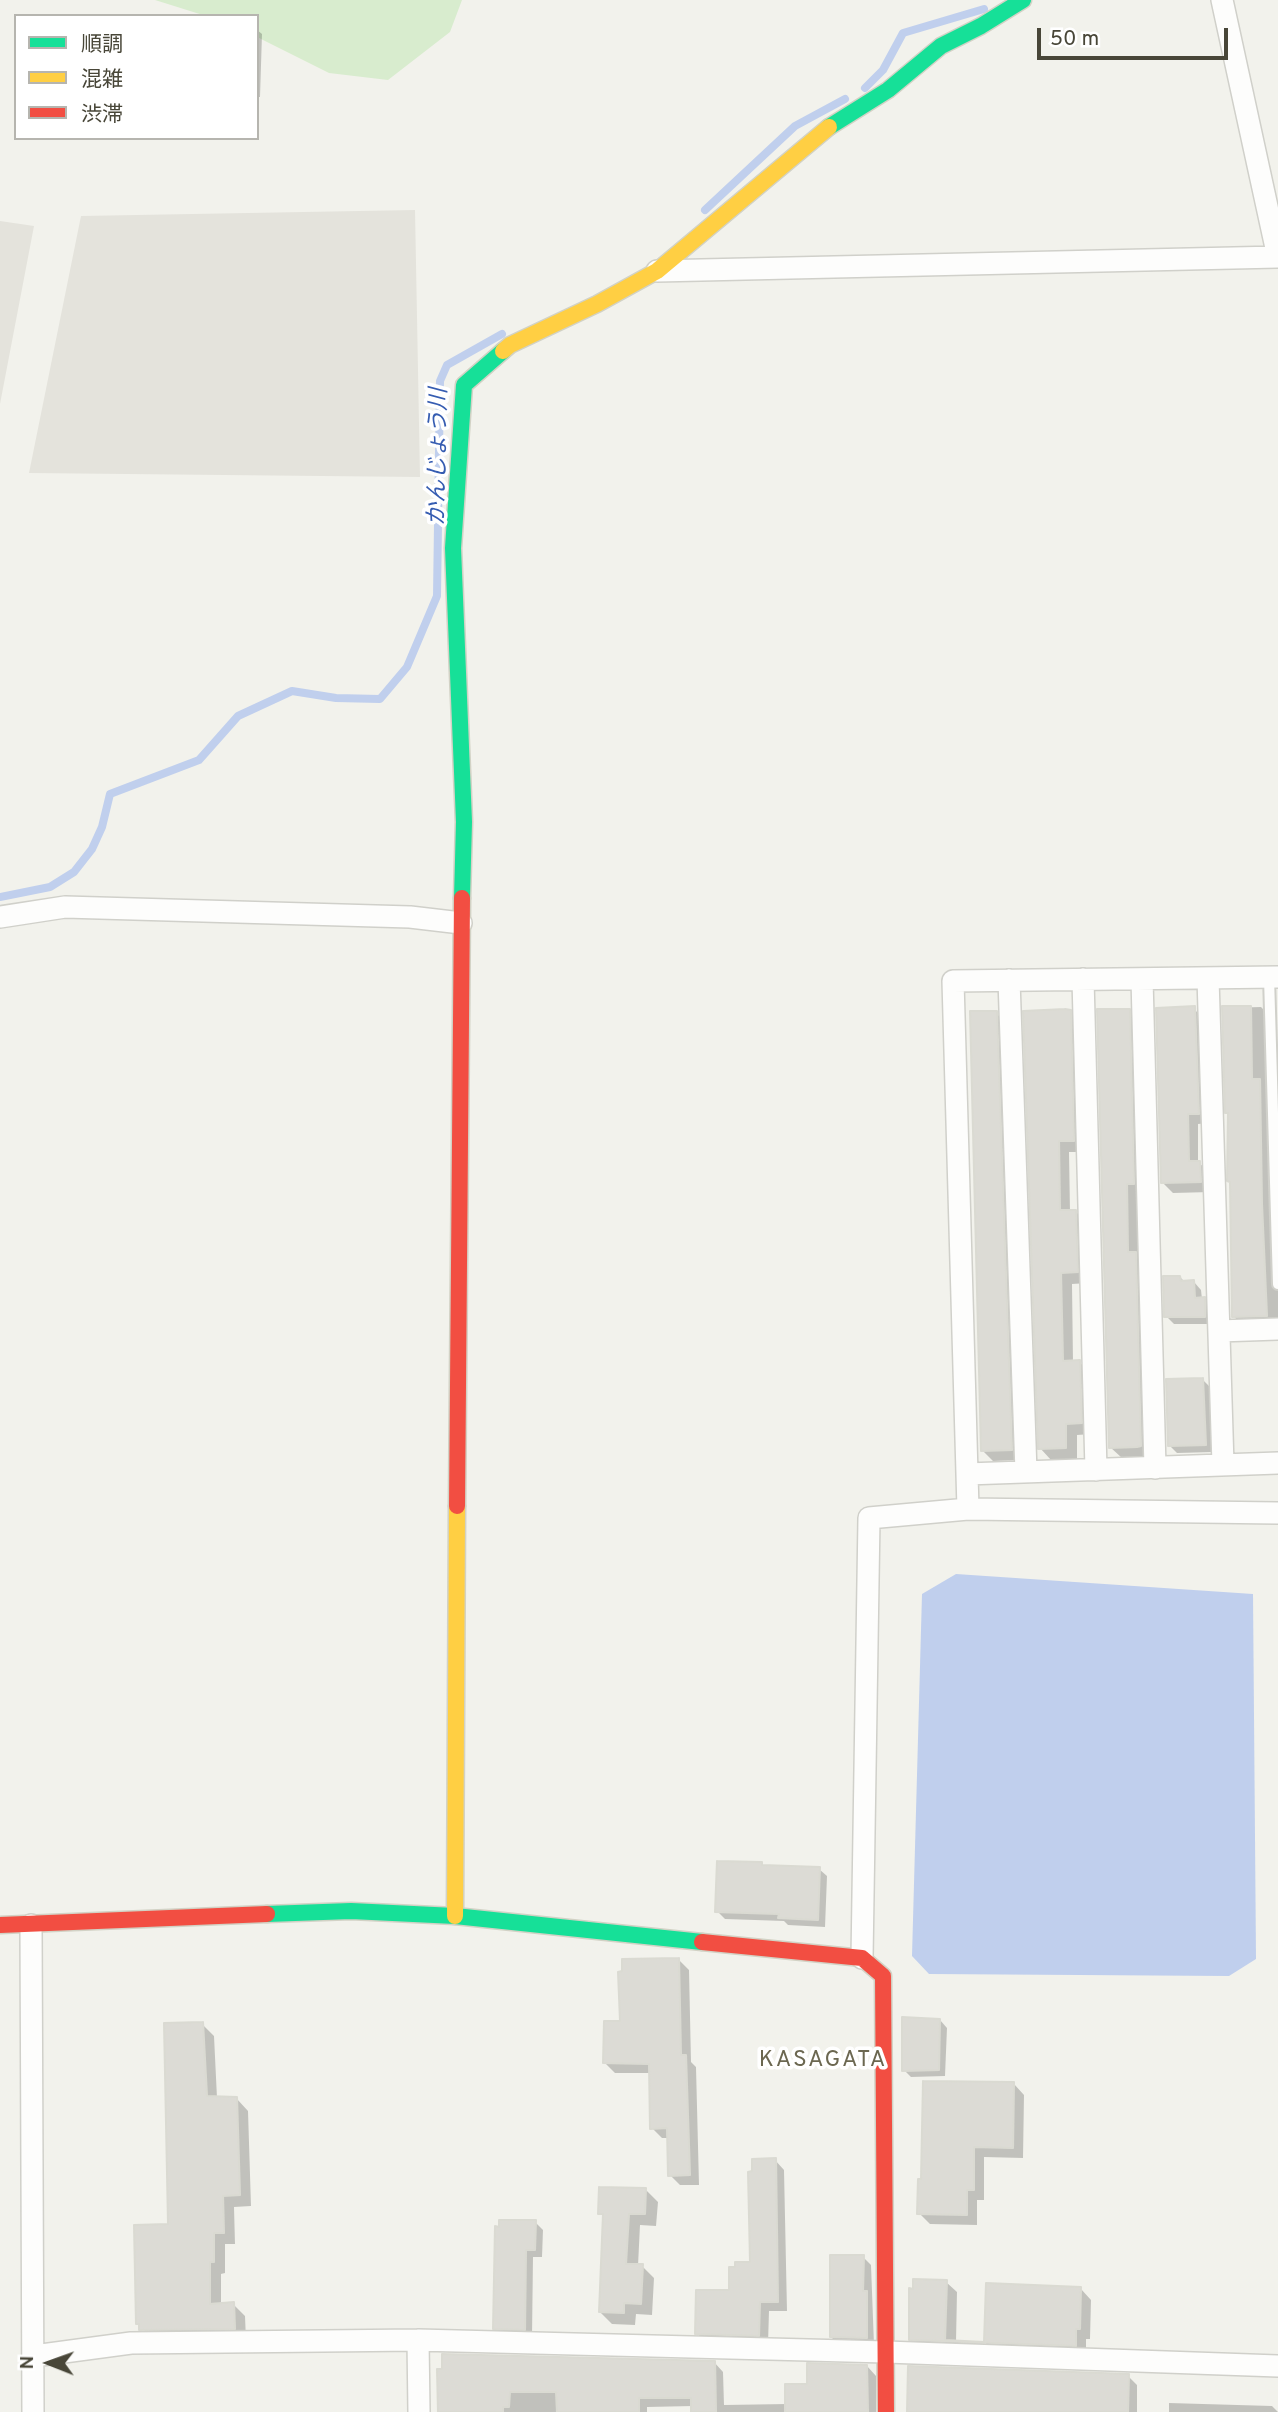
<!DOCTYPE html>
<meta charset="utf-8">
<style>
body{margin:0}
#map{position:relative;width:1278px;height:2412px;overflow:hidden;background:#f2f2ec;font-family:Overpass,"Noto Sans JP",sans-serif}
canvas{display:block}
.legend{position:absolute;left:14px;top:14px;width:245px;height:126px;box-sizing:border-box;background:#fff;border:2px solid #b6b5af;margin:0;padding:9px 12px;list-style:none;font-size:21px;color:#484638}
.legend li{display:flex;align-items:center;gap:14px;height:35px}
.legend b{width:35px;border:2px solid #b6b5af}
.north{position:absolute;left:14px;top:2328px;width:70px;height:70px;-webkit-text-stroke:5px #fff;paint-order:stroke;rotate:271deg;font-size:19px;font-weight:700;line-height:28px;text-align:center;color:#484638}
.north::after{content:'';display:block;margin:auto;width:24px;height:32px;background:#484638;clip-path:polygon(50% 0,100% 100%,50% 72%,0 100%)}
.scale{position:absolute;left:1037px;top:28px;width:191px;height:32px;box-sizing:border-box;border:4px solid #484638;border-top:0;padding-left:9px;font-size:21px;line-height:24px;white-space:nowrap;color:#484638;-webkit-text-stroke:5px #fff;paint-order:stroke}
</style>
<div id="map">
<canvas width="1278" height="2412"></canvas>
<ul class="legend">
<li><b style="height:9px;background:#16e098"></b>順調</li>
<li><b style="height:9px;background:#ffcf43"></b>混雑</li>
<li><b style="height:9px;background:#f24e42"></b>渋滞</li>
</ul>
<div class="north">N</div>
<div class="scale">50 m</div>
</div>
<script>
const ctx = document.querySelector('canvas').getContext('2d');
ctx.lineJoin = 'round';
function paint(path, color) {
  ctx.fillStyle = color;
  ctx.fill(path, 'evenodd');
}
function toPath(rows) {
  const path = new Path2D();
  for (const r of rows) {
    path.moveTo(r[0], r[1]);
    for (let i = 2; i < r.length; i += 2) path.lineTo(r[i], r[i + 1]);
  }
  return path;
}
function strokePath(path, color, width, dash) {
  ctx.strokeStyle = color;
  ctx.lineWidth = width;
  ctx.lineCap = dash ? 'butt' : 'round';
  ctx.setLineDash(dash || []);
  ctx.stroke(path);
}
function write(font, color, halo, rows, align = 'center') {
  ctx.font = font + ' Overpass,"Noto Sans JP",sans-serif';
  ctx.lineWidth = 7;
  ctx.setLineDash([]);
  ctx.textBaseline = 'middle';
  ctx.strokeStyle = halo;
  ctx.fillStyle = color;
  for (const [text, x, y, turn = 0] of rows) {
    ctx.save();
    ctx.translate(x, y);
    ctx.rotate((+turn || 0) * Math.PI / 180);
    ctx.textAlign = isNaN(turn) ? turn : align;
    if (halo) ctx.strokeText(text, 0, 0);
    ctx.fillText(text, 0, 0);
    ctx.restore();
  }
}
const industrial = toPath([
 [415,210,420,477,29,473,81,216],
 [0,221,34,226,0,404]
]);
const green = toPath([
 [155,0,462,0,450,32,388,80,329,73,257,37,257,16,206,16]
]);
const water = toPath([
 [956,1574,1253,1594,1256,1959,1229,1976,929,1974,912,1956,922,1594]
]);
const shadow = toPath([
 [257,30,262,34,260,97,257,97],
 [1261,1007,1273,1019,1278,1204,1278,1326,1245,1327,1233,1316,1230,1115,1227,1112,1224,1008],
 [1194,1009,1204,1019,1209,1123,1198,1124,1198,1162,1210,1173,1211,1192,1173,1193,1162,1182],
 [1129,1010,1140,1022,1138,1257,1147,1265,1152,1457,1122,1458,1110,1447],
 [1070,1012,1081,1023,1085,1152,1069,1152,1070,1212,1075,1211,1087,1223,1088,1283,1072,1284,1073,1362,1079,1362,1091,1373,1092,1434,1077,1435,1077,1459,1051,1460,1040,1448,1025,1013],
 [996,1013,1006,1023,1022,1460,993,1461,983,1451],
 [1180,1277,1185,1282,1194,1282,1201,1290,1202,1299,1212,1307,1212,1324,1174,1324,1166,1316],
 [1203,1380,1210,1387,1213,1452,1177,1453,1169,1445],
 [761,1864,765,1867,819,1869,827,1876,825,1927,788,1925,784,1921,725,1919,717,1911],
 [679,1960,689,1970,691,2062,696,2067,699,2185,680,2185,670,2175,669,2138,662,2138,652,2128,651,2073,615,2073,605,2063,622,2023],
 [940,2020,947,2028,945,2076,911,2077,904,2070],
 [202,2024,214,2036,217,2098,237,2099,248,2111,251,2206,234,2207,235,2244,225,2244,225,2273,221,2274,221,2305,233,2304,245,2316,246,2340,152,2341,138,2323,170,2226],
 [1014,2084,1024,2095,1023,2158,984,2157,984,2200,977,2200,977,2225,930,2224,919,2213],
 [775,2160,784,2170,787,2311,769,2311,768,2344,706,2343,697,2333,752,2264],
 [646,2190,658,2202,656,2226,640,2225,638,2266,642,2266,654,2278,652,2315,636,2314,635,2325,612,2324,600,2312,604,2217,600,2213],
 [535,2222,543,2230,542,2257,533,2257,532,2337,502,2336,495,2328],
 [863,2257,871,2265,874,2345,839,2345,831,2337],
 [946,2282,957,2292,956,2342,986,2344,988,2285,1081,2289,1091,2300,1090,2339,1086,2339,1086,2355,921,2350,910,2339],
 [714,2362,723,2372,724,2405,787,2404,809,2385,867,2366,876,2376,876,2412,693,2412,693,2406,647,2407,647,2412,439,2412,439,2371],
 [1128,2376,1137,2385,1137,2412,909,2412],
 [1169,2403,1272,2406,1278,2412,1169,2412]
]);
const stream = toPath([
 [865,88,883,70,903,33,984,9],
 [705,210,795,126,845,99],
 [0,897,50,887,74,872,92,849,102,827,110,794,199,760,238,716,292,691,336,698,380,699,407,667,437,596,440,381,447,365,502,334]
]);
const building = toPath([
 [1195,1006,1199,1114,1188,1114,1189,1161,1200,1161,1201,1182,1161,1183,1156,1008,1195,1006],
 [1222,1006,1251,1006,1252,1079,1260,1079,1262,1204,1267,1316,1232,1317,1230,1182,1227,1181,1228,1113,1225,1113,1222,1006],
 [1065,1009,1071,1010,1074,1141,1059,1141,1060,1210,1076,1210,1078,1272,1061,1273,1063,1361,1080,1360,1082,1423,1066,1424,1066,1448,1038,1449,1023,1011,1065,1009],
 [1097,1009,1130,1009,1134,1184,1127,1184,1128,1252,1136,1252,1141,1446,1137,1447,1109,1448,1097,1009],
 [970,1011,997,1011,1012,1450,981,1451,970,1011],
 [1163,1276,1180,1276,1181,1281,1194,1280,1195,1298,1205,1297,1205,1317,1164,1317,1163,1276],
 [1203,1378,1206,1445,1168,1446,1166,1379,1203,1378],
 [717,1861,762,1862,762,1865,820,1867,818,1920,778,1918,779,1914,715,1912,717,1861],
 [679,1958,681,2055,686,2055,690,2175,668,2176,667,2128,650,2129,649,2064,603,2063,604,2021,620,2021,618,1972,622,1971,622,1959,679,1958],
 [902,2017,940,2019,939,2070,902,2071,902,2017],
 [203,2022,207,2096,237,2097,240,2195,223,2196,224,2233,214,2233,214,2262,210,2262,210,2304,234,2302,235,2329,139,2330,139,2324,136,2324,134,2225,168,2224,164,2023,203,2022],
 [923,2081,1014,2082,1013,2148,974,2147,974,2190,967,2190,967,2215,917,2214,918,2179,921,2179,923,2081],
 [776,2158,778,2302,760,2302,759,2336,695,2334,696,2290,729,2290,729,2267,735,2267,735,2262,750,2262,748,2172,752,2171,752,2159,776,2158],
 [599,2187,646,2188,645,2214,629,2214,626,2264,643,2264,641,2304,624,2303,624,2313,599,2312,603,2214,598,2214,599,2187],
 [499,2220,536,2220,535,2250,526,2250,525,2330,493,2329,495,2226,499,2227,499,2220],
 [830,2255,864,2255,863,2291,867,2291,867,2338,830,2337,830,2255],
 [913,2279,947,2280,945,2340,984,2342,986,2283,1081,2287,1080,2329,1076,2329,1076,2346,909,2340,909,2288,913,2289,913,2279],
 [442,2354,715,2361,716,2412,691,2412,691,2398,639,2398,639,2412,557,2412,556,2392,510,2392,509,2407,503,2407,503,2412,438,2412,437,2369,442,2369,442,2354],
 [807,2363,867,2365,868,2412,785,2412,785,2384,807,2384,807,2363],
 [908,2366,1129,2374,1128,2412,907,2412,908,2366]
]);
const lane = toPath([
 [1269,977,1278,1284]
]);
const street = toPath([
 [1222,0,1278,257],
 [657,271,1278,257],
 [0,917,65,907,410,917,461,923],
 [1208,978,1223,1465],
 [1083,979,1096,1470],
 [1142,979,1155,1468],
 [1009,980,1026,1472],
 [1219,1331,1278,1329],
 [967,1474,1278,1463],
 [968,1509,953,981,1278,977],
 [31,1925,33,2412],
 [862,1958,869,1518,968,1509,1278,1513],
 [34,2356,131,2343,418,2340],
 [419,2412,418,2340,886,2352,1278,2366]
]);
const fast = toPath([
 [829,127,888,90,941,46,981,26,1023,0],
 [462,898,464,822,453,548,464,385,503,351],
 [267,1914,351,1911,455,1916,702,1942]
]);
const slow = toPath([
 [503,351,510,345,597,304,657,271,829,127],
 [455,1916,457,1506]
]);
const jam = toPath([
 [457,1506,462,898],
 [0,1925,267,1914],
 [702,1942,862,1958,883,1976,886,2412]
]);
const waterNames = [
 ["かんじょう川",440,457,-89]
];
const neighbourhoodNames = [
 ["KASAGATA",823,2061]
];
paint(industrial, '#e4e3dc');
paint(green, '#d8ecce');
paint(water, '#c0cfed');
paint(shadow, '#0003');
strokePath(stream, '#c0cfed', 8);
paint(building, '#dcdbd5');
strokePath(building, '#dadad2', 2);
strokePath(lane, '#d0d0ca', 14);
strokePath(street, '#d0d0ca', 24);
strokePath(fast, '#d2d2c5', 19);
strokePath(slow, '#d2d2c5', 19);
strokePath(jam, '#d2d2c5', 19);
strokePath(lane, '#fdfdfc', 10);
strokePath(street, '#fdfdfc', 21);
strokePath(fast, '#16e098', 16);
strokePath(slow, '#ffcf43', 16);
strokePath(jam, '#f24e42', 16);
write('italic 23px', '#355cb1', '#fff', waterNames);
ctx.letterSpacing = '2px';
write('23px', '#6b6750', '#fff', neighbourhoodNames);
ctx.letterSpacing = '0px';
</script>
